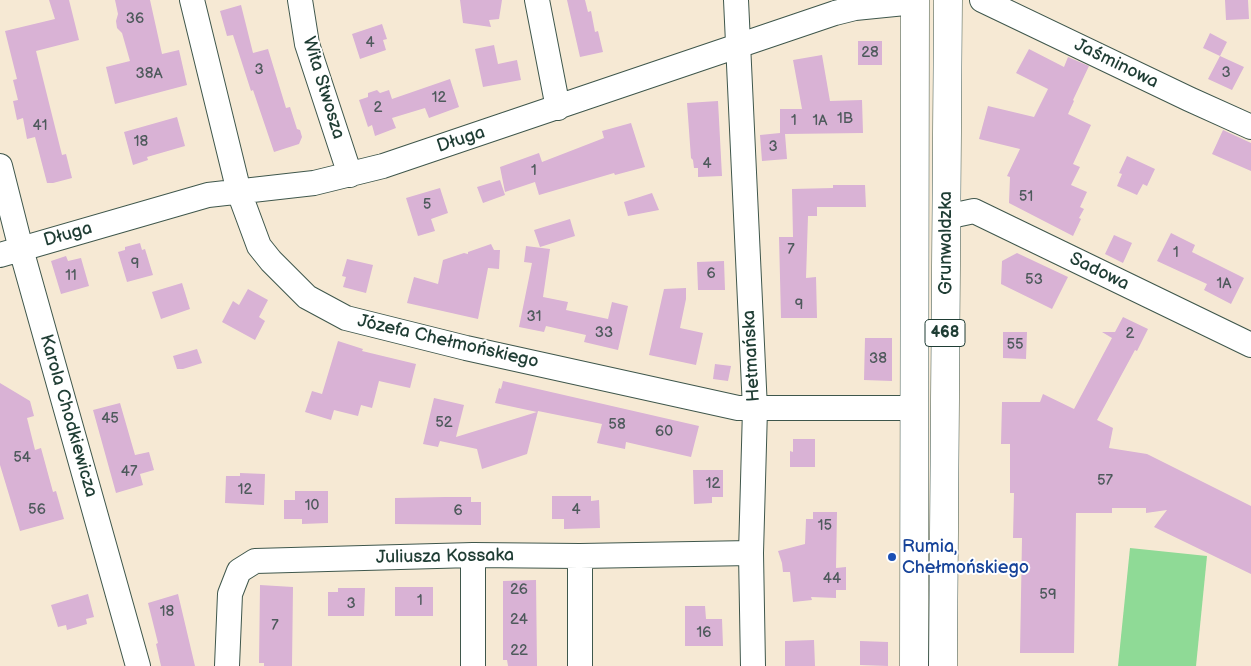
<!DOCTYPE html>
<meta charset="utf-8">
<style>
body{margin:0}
canvas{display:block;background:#f6e9d4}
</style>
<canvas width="1251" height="666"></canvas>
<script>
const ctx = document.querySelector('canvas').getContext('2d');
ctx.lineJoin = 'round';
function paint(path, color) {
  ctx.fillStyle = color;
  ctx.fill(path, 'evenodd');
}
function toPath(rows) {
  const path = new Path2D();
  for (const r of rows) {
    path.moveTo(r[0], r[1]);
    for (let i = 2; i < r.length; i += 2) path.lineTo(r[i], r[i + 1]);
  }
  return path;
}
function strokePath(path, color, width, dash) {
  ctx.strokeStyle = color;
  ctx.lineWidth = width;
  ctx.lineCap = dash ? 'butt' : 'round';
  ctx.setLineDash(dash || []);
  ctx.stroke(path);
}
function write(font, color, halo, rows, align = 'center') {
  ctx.font = font + ' "Balsamiq Sans",sans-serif';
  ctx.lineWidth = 4;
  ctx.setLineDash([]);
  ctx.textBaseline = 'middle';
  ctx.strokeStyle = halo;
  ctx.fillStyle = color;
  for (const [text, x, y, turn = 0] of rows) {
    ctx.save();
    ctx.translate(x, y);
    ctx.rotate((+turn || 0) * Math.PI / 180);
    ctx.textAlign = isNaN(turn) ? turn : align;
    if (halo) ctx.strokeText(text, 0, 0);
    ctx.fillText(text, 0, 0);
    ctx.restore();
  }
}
const green = toPath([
 [1130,548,1207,556,1196,666,1118,666]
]);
const building = toPath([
 [49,0,69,0,79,40,36,51,62,155,66,154,72,178,53,183,47,183,35,137,27,139,23,118,17,120,13,101,18,100,13,80,17,79,5,31,55,19],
 [115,0,150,0,162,54,179,50,187,85,115,104,106,67,130,61,122,33,117,28,116,21,118,14],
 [460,0,502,0,499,19,489,20,491,27,463,23],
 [567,0,585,0,588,12,591,11,595,32,598,31,603,52,580,57],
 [1225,0,1248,0,1249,19,1226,20],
 [241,5,253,53,268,49,286,108,290,107,297,129,300,130,302,137,299,144,274,152,253,90,251,91,233,35,227,36,220,11],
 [382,24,387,39,383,40,386,50,360,59,352,34],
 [1210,33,1227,42,1220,56,1203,48],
 [858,41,882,41,882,65,858,65],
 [494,45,498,64,517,60,521,80,483,87,475,49],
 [1029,49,1064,67,1068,57,1089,66,1073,100,1074,101,1068,114,1091,125,1073,164,1080,167,1071,185,1087,192,1080,207,1084,209,1079,218,1081,219,1073,236,1009,203,1010,177,1007,176,1020,149,979,139,988,106,1034,117,1048,89,1016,73],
 [822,55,830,101,862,100,863,133,785,134,787,159,762,161,760,135,780,133,780,109,802,109,793,60],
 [1220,56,1244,67,1232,90,1208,79],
 [450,79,459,107,429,118,425,108,392,118,396,128,375,136,372,125,368,127,359,100,368,97,368,93,377,90,380,93,389,90,392,99],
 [718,101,722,176,698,177,698,168,694,168,693,160,691,158,687,103],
 [177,117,185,146,147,157,148,160,133,165,124,132],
 [631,123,645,167,615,175,614,173,539,195,535,182,505,192,500,167,539,153,542,162,604,138,602,131],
 [1223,130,1251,143,1251,171,1212,154],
 [1127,156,1155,169,1147,186,1143,184,1137,195,1117,186,1122,174,1119,173],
 [500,180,505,195,483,203,477,187],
 [833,185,865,185,866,207,817,207,817,216,808,216,806,278,816,277,817,318,781,318,779,237,793,237,792,189,833,188],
 [440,188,448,213,431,219,435,231,418,236,406,198],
 [652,193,659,210,628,216,624,202],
 [570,219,575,236,540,247,534,230],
 [1171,233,1195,245,1192,252,1244,278,1231,304,1204,290,1207,284,1157,261],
 [1114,235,1132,243,1123,263,1105,254],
 [140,243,142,250,145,249,153,275,127,282,118,252,125,250,125,247],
 [491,244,494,250,500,250,499,269,488,268,478,319,407,303,414,277,438,284,443,260,464,253,468,254,468,252],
 [526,246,550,249,543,297,568,302,566,310,608,319,612,302,628,306,618,350,584,342,586,335,546,326,544,332,519,327,532,263,524,262],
 [1017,253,1068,277,1052,309,1001,284,1002,261],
 [66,256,68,261,81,258,89,286,61,294,51,261],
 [347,259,373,265,366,293,343,287,346,277,342,276],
 [724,261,725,290,698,290,697,262],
 [182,283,190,309,161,319,152,292],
 [686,288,686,299,680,328,703,333,696,365,649,355,664,289],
 [248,289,268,300,259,317,265,321,255,340,222,322,233,301,239,305],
 [1123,317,1148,329,1137,351,1135,350,1097,420,1113,428,1109,448,1147,454,1251,506,1251,574,1154,527,1167,510,1146,513,1146,508,1112,508,1112,513,1076,513,1074,653,1020,653,1022,538,1013,538,1014,493,1010,493,1010,444,1001,444,1002,402,1040,402,1043,394,1074,409,1112,338,1102,332,1115,332],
 [1003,332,1027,332,1026,359,1003,358],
 [865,338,892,338,892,381,864,380],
 [338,341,363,349,362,351,416,364,410,388,379,381,372,408,361,405,358,416,334,410,331,420,305,412,312,391,322,394],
 [197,349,202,363,183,369,177,369,173,356],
 [715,364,731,366,728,381,713,379],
 [503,381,699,426,691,457,626,442,625,449,597,443,602,424,538,411,527,454,482,469,477,449,440,441,438,447,423,444,434,398,464,405,456,437,537,412,495,403,499,388,501,389],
 [0,383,30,401,34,416,27,418,35,450,41,448,53,492,56,491,64,519,20,531,0,465],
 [120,403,135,455,149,452,154,470,140,474,143,485,116,493,93,410],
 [793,439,815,439,815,467,790,467,790,451,793,452],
 [693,470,723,470,723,497,712,497,712,503,694,504],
 [240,473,265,474,264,505,225,503,226,476,240,476],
 [295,491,328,491,328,523,302,524,302,519,284,519,284,500,295,500],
 [552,496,591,496,591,501,599,500,600,528,564,529,564,519,552,519],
 [445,497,471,497,471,502,481,502,481,525,395,524,395,498],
 [813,512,837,512,836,568,846,567,846,590,836,590,836,598,811,597,812,600,793,602,790,572,783,572,782,563,778,551,805,544,806,519,813,519],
 [536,580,537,666,508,666,507,660,503,660,503,581],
 [260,585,293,587,292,666,264,666,264,663,259,663],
 [395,587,433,587,433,616,395,616],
 [338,588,365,588,364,616,328,616,328,592,338,592],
 [88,594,94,617,86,619,87,624,67,630,66,625,58,627,51,605],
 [178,594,195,666,161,666,156,644,158,643,148,603],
 [685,606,705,606,706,619,722,619,723,646,685,646],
 [814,640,815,666,785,666,785,641],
 [860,641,888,642,888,666,860,665]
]);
const minor = toPath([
 [192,0,239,192,259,246,271,261,307,297,346,318,466,348,738,408,914,408],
 [300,0,307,44,350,175],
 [537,0,558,108],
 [736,0,755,409,751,553,753,666],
 [982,0,1189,99,1251,127],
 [0,166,21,249,138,666],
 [946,217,974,211,1251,345],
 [0,255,208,195,314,183,383,166,835,13,855,8,915,2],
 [473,555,473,666],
 [580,556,580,666],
 [227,666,230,594,239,571,255,561,473,555,580,556,751,553]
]);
const major = toPath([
 [914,666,915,0],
 [943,666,948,0]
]);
const markers = [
 [892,557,5,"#1a4fb4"]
];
const numberNames = [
 ["36",135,19],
 ["4",370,43],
 ["28",870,53],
 ["3",259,70],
 ["3",1226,73],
 ["38A",149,74],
 ["12",439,98],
 ["2",378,108],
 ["1B",845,119],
 ["1",794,121],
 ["1A",820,121],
 ["41",40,126],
 ["18",141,142],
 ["3",773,147],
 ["4",707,164],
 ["1",534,171],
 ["51",1026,197],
 ["5",427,205],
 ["7",791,250],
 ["1",1176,253],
 ["9",135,264],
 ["6",711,274],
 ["11",71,276],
 ["53",1034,280],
 ["1A",1224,284],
 ["9",799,305],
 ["31",534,317],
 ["33",604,333],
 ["2",1130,334],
 ["55",1015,345],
 ["38",878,359],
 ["45",110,419],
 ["52",444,423],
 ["58",617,425],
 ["60",664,432],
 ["54",22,458],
 ["47",129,472],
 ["57",1105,481],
 ["12",713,484],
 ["12",245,490],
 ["10",312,506],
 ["56",37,510],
 ["4",576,510],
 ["6",458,511],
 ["15",825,526],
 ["44",832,579],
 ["26",519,590],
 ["59",1048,595],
 ["1",420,601],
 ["3",351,604],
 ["18",167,612],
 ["24",519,620],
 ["7",275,626],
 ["16",704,633],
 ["22",519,651]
];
const shields = [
 [945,333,40]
];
const shieldNames = [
 ["468",945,333]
];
const streetNames = [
 ["Jaśminowa",1116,64,26],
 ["Wita Stwosza",323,88,73],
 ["Długa",461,140,-18],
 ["Długa",68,235,-16],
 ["Grunwaldzka",946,243,-90],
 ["Sadowa",1099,272,26],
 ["Józefa Chełmońskiego",448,342,13],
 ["Hetmańska",752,356,-93],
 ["Karola Chodkiewicza",68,416,74],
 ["Juliusza Kossaka",445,557,-1]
];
const transitNames = [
 ["Rumia,",902,547],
 ["Chełmońskiego",902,568]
];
paint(green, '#8fda96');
paint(building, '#d9b2d5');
strokePath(minor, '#3f574c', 26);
strokePath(major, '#3f574c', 29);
strokePath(minor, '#fff', 24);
strokePath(major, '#fff', 28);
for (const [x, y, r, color] of markers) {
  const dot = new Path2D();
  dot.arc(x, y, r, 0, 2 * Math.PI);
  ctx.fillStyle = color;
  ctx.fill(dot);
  strokePath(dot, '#fff', 2);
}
write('15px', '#4e5a5c', null, numberNames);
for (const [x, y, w] of shields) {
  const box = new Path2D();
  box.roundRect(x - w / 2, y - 13.5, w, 27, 4);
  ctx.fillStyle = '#fff';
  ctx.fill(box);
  strokePath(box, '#1f3d34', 1);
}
write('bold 16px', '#1f3d34', null, shieldNames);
write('18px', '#1f3d34', '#fff', streetNames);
write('18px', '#164399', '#fff', transitNames, 'left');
</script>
